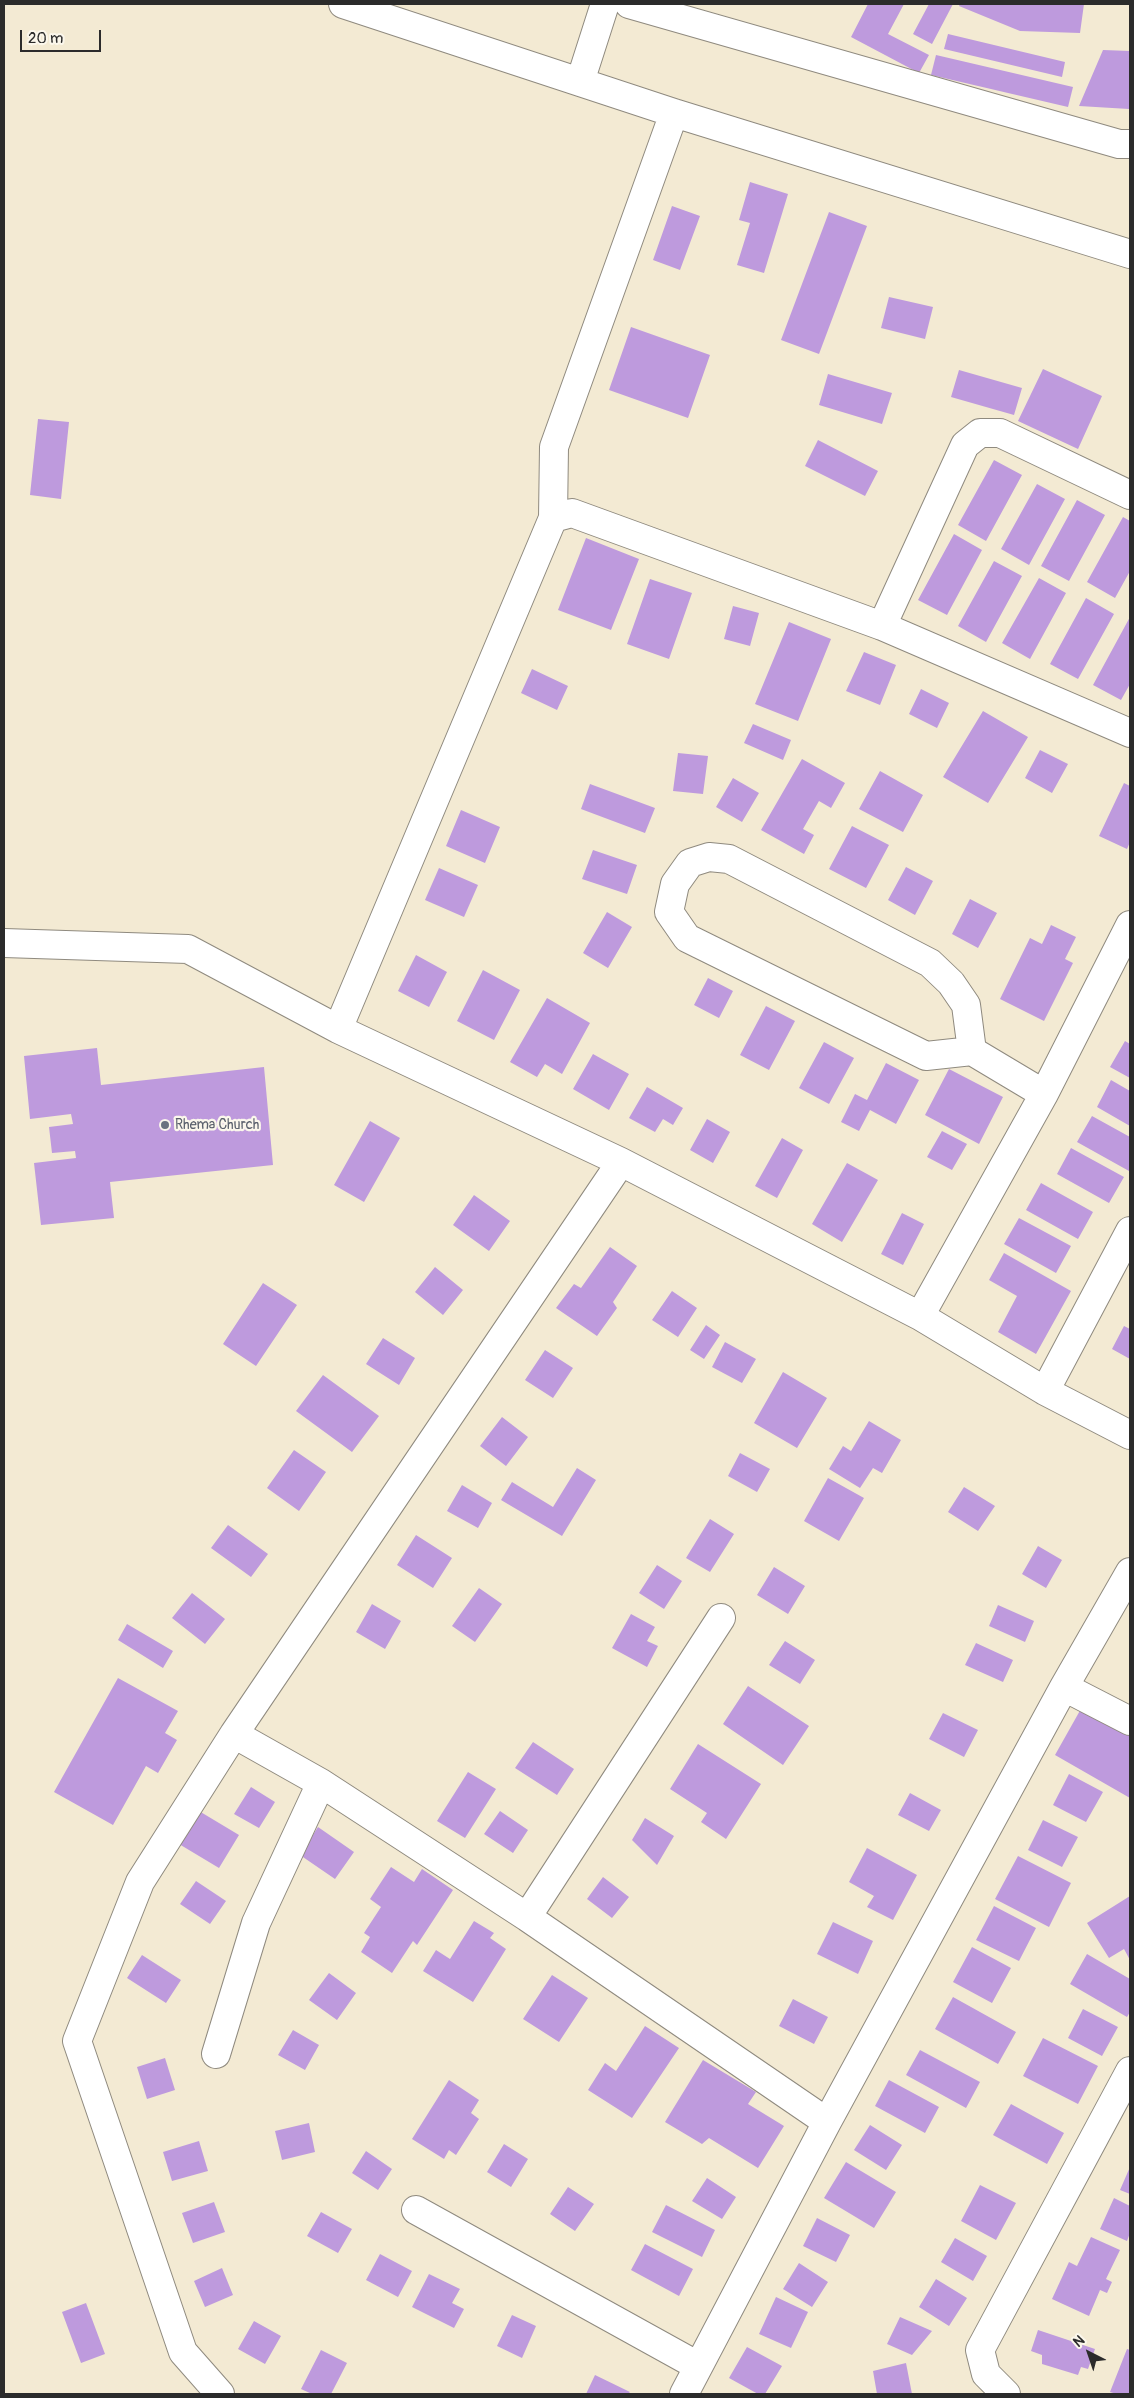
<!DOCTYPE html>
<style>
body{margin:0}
#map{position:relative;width:1134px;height:2398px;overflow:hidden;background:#f3ead3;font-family:Pangolin,sans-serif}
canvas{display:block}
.frame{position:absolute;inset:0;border:5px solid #2b2b2b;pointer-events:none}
.north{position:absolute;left:1064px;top:2328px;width:50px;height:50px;-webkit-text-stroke:4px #fbf7ec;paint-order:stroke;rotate:319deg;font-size:14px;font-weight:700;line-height:20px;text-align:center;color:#2b2b2b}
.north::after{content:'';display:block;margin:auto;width:18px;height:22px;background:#2b2b2b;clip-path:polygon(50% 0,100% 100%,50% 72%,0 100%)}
.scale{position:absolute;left:20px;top:30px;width:81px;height:22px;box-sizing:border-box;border:2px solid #2b2b2b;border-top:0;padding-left:6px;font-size:15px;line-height:18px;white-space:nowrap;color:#2b2b2b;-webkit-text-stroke:4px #fbf7ec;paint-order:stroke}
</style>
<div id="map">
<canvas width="1134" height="2398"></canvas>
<div class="frame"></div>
<div class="north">N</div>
<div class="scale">20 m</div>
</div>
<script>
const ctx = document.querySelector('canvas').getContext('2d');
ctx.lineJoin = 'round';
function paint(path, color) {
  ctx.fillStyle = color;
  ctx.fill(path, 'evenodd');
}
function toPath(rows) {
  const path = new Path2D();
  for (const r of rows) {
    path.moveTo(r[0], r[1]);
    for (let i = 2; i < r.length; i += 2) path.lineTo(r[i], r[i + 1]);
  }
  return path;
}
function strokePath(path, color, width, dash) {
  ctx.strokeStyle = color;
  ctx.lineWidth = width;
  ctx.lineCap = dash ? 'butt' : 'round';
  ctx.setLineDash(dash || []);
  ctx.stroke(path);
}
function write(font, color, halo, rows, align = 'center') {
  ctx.font = font + ' Pangolin,sans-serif';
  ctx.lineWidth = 4.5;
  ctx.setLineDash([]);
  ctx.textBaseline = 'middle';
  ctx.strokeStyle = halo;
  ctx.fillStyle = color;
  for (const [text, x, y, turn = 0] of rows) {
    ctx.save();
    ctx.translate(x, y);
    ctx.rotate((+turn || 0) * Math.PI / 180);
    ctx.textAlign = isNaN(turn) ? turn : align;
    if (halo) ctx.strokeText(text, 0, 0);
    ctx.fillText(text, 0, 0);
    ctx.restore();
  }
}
const building = toPath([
 [868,4,904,4,888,34,929,55,919,73,851,37],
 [929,4,953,4,932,44,913,34],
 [960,4,1084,4,1080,33,1020,31,959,6],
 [948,34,1065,62,1062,77,944,49],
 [1103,50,1130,51,1129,109,1079,106],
 [936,55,1073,87,1068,107,931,75],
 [750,182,788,194,764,273,737,265,750,223,739,220],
 [672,206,700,216,680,270,653,260],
 [829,212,867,226,819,354,781,340],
 [889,297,933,307,925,339,881,328],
 [631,327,710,355,688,418,609,390],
 [1043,369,1102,396,1078,449,1018,421],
 [959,370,1022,388,1014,415,951,397],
 [828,374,892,393,882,424,819,405],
 [38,419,69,422,61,499,30,495],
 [818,440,878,471,865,496,805,466],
 [994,460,1022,475,986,541,958,525],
 [1037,484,1065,499,1029,565,1001,549],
 [1077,500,1105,515,1069,581,1041,566],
 [1123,517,1130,521,1130,571,1115,598,1087,582],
 [954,534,982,550,947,615,918,600],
 [586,538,639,559,611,630,558,610],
 [994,561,1022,576,986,642,958,626],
 [1039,578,1066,593,1030,659,1002,643],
 [650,579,692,593,669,659,627,644],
 [1086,598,1114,614,1078,679,1050,664],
 [733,606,759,613,750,646,724,639],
 [1130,617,1130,684,1121,700,1093,685],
 [789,622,831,639,798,721,755,704],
 [864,652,896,665,880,705,846,691],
 [532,669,568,686,557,710,521,693],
 [921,689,949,703,937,728,909,714],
 [983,711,1028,737,988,803,943,777],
 [753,724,791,740,783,760,744,743],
 [1040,750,1068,764,1052,793,1025,778],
 [678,753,708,756,703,794,673,791],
 [802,759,845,783,831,808,819,801,803,829,814,835,804,854,761,830],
 [880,771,923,795,903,832,859,809],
 [733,778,759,793,742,822,716,807],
 [1124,783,1130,786,1130,842,1127,849,1099,836],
 [590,784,655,808,645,833,581,809],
 [461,810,500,827,485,863,446,846],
 [852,826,889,845,866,888,829,869],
 [593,850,637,865,627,894,582,879],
 [906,867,933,881,915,915,888,900],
 [439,868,478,885,464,917,425,900],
 [970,899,997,913,978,948,952,934],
 [607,912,632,927,608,968,583,953],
 [1051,925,1076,937,1065,959,1073,963,1044,1021,1000,999,1030,938,1042,944],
 [416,955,447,972,429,1007,398,991],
 [483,970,520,990,494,1040,457,1021],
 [708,978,733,991,719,1018,694,1005],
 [547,998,590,1023,562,1074,545,1064,537,1077,510,1062],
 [766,1006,795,1021,769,1070,740,1055],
 [1125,1041,1130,1044,1130,1078,1110,1067],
 [824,1042,854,1058,829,1104,799,1088],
 [97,1048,101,1085,264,1067,273,1165,110,1182,114,1218,41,1225,34,1163,76,1158,75,1151,52,1153,49,1127,73,1124,71,1114,30,1119,24,1056],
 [593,1054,629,1074,609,1110,573,1089],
 [886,1063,919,1080,896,1124,870,1110,859,1131,841,1122,855,1094,867,1100],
 [949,1069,1003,1097,979,1144,925,1115],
 [1111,1080,1130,1091,1130,1126,1097,1107],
 [647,1087,683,1108,673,1125,663,1119,655,1132,629,1118],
 [1092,1116,1130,1137,1129,1171,1077,1142],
 [707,1119,730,1132,713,1163,690,1150],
 [370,1121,400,1138,364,1202,334,1185],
 [942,1131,967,1144,952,1170,927,1157],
 [782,1138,803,1150,777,1198,755,1186],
 [1071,1148,1124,1177,1109,1203,1057,1174],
 [847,1163,878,1180,842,1242,812,1224],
 [1041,1183,1093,1212,1078,1239,1026,1210],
 [474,1195,510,1221,489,1251,453,1225],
 [902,1213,924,1224,903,1265,881,1254],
 [1019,1218,1071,1246,1056,1273,1004,1244],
 [610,1247,637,1266,613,1302,617,1308,597,1336,556,1308,574,1284,581,1288],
 [1004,1253,1071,1291,1036,1354,998,1332,1017,1296,989,1280],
 [435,1267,463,1290,443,1315,415,1292],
 [263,1283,297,1305,256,1366,223,1344],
 [672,1291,697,1308,678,1337,652,1320],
 [706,1325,720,1335,704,1359,690,1350],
 [1124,1326,1130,1329,1130,1359,1112,1349],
 [383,1338,415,1358,399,1385,366,1364],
 [725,1342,756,1359,742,1383,712,1367],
 [545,1350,573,1368,553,1398,525,1380],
 [783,1372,827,1398,797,1448,754,1423],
 [323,1375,379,1416,352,1452,296,1411],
 [502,1417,528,1437,506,1466,480,1446],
 [869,1421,901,1440,882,1473,873,1468,860,1488,829,1469,843,1446,851,1451],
 [294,1450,326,1472,299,1511,267,1488],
 [740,1453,770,1469,757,1492,728,1476],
 [577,1468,596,1480,562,1536,501,1500,512,1482,553,1507],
 [828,1478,864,1498,839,1541,804,1521],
 [462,1485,492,1503,478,1528,447,1511],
 [964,1487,995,1506,978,1531,948,1512],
 [710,1519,734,1534,710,1572,686,1558],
 [228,1525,268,1554,251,1577,211,1548],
 [416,1535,452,1558,433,1588,397,1565],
 [1038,1546,1062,1560,1046,1588,1022,1574],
 [657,1565,682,1581,664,1609,639,1593],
 [774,1567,805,1586,788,1614,757,1595],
 [479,1588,502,1604,475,1642,452,1626],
 [192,1593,225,1619,205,1644,172,1618],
 [372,1604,401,1621,385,1649,356,1632],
 [998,1605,1034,1621,1025,1642,989,1626],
 [631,1614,655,1627,647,1641,658,1646,647,1667,612,1648],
 [127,1624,173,1651,163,1668,118,1640],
 [785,1641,815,1660,800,1684,769,1665],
 [976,1643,1013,1660,1003,1682,965,1665],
 [118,1678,178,1711,165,1733,177,1740,158,1773,146,1766,113,1825,54,1792],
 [748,1686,809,1726,783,1765,723,1724],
 [1082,1707,1130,1734,1130,1798,1055,1755],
 [943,1713,978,1730,964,1757,929,1739],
 [533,1742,574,1769,557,1795,515,1768],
 [698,1744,761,1784,726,1839,701,1822,707,1813,670,1789],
 [468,1772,496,1789,465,1838,437,1821],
 [1069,1774,1103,1792,1086,1822,1053,1805],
 [251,1787,275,1802,259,1828,234,1814],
 [910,1793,941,1810,929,1831,898,1815],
 [194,1808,239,1835,219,1868,174,1841],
 [500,1811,528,1830,513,1853,484,1834],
 [645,1818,674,1836,657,1865,632,1840],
 [1043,1820,1078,1837,1062,1867,1028,1850],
 [318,1827,354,1852,335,1879,300,1855],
 [867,1848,917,1875,893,1920,867,1907,874,1896,849,1882],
 [1018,1856,1071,1883,1049,1927,995,1899],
 [391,1867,414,1882,422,1869,453,1890,417,1945,413,1941,392,1973,361,1952,370,1937,364,1933,381,1907,370,1899],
 [603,1877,629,1897,612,1918,587,1899],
 [196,1881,226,1901,210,1924,180,1904],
 [1130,1896,1130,1960,1124,1949,1109,1958,1087,1923],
 [994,1906,1036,1928,1019,1961,976,1940],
 [474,1921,494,1933,490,1938,506,1949,473,2002,423,1971,436,1950,450,1959],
 [833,1922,873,1941,858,1974,817,1954],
 [972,1947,1011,1968,992,2003,953,1982],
 [1087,1954,1130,1979,1130,2012,1127,2017,1070,1984],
 [142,1955,181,1980,166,2003,127,1978],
 [329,1973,356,1993,337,2020,309,2000],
 [552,1975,588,1998,559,2042,523,2019],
 [953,1997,1016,2032,998,2064,935,2029],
 [793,1999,828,2017,814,2044,779,2026],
 [1083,2009,1118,2027,1102,2056,1068,2038],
 [645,2026,679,2048,632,2118,588,2090,605,2063,616,2071],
 [293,2030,319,2045,305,2070,278,2055],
 [1043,2038,1098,2066,1078,2104,1023,2076],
 [920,2050,980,2082,966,2108,906,2075],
 [165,2058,175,2090,147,2099,137,2067],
 [703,2060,756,2092,748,2104,784,2126,758,2168,709,2138,702,2144,665,2122],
 [449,2080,479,2100,471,2113,479,2119,456,2155,449,2150,444,2159,412,2139],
 [889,2080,939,2107,925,2133,875,2106],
 [1011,2104,1064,2133,1047,2164,993,2135],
 [309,2123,315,2152,282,2160,275,2131],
 [870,2125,902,2145,886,2170,854,2150],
 [199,2141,208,2171,172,2181,163,2152],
 [504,2144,528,2159,511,2187,487,2172],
 [366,2151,392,2169,378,2190,352,2173],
 [846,2162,896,2192,874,2228,824,2198],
 [1130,2167,1130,2194,1120,2190],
 [707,2178,736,2197,722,2219,692,2201],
 [980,2185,1016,2203,996,2240,961,2221],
 [568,2187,594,2204,575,2231,550,2214],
 [1114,2198,1130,2206,1130,2233,1127,2241,1100,2229],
 [214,2202,225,2232,193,2243,182,2213],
 [666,2205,715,2230,702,2257,652,2232],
 [321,2212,352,2229,338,2253,307,2236],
 [817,2218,850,2235,836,2262,803,2246],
 [1091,2237,1120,2250,1106,2279,1112,2282,1107,2293,1100,2290,1089,2316,1052,2299,1069,2262,1077,2266],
 [955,2238,987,2256,973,2281,941,2262],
 [645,2244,693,2269,679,2296,631,2270],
 [380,2254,412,2271,398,2297,366,2280],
 [799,2263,828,2282,812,2307,783,2289],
 [222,2268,233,2295,205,2307,194,2281],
 [429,2274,460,2289,452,2303,464,2309,454,2328,412,2307],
 [936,2279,967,2298,949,2326,919,2307],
 [776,2297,808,2312,791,2348,759,2334],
 [86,2303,105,2354,81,2363,62,2312],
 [512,2315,536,2326,522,2358,497,2346],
 [900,2317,932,2331,912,2355,887,2344],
 [254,2321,281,2336,265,2364,238,2349],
 [1038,2330,1095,2349,1088,2369,1081,2367,1078,2375,1042,2364,1042,2355,1031,2351],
 [747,2347,782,2366,765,2394,758,2394,729,2378],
 [1127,2349,1130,2350,1130,2394,1117,2394,1110,2392],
 [321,2350,347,2363,331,2394,312,2394,301,2389],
 [906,2363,912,2394,877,2394,873,2371],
 [595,2375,630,2392,628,2394,586,2394]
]);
const minor = toPath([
 [343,4,674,113,1130,254],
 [629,4,1119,144,1130,144],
 [580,82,605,4],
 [553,518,554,447,674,113],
 [882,626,965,445,980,433,1000,433,1130,495],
 [4,943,188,949,338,1029,621,1162,920,1316,1045,1391,1130,1435],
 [338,1029,553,518,572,513,882,626,1130,733],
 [972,1051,966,1005,951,983,930,963,729,859,709,857,690,863,675,884,669,912,687,938,926,1056,972,1051,1044,1094],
 [621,1162,234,1734,321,1783,527,1917,827,2122],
 [920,1316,1044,1094,1130,925],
 [1045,1391,1130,1231],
 [1064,1687,1130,1721],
 [527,1917,721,1618],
 [216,2054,256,1923,321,1783],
 [416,2210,698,2366],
 [220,2394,183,2352,77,2041,140,1882,234,1734],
 [684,2394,827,2122,1064,1687,1130,1572],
 [1006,2394,986,2374,980,2350,1130,2071]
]);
const markers = [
 [165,1125,5,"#6b7280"]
];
const worshipNames = [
 ["Rhema Church",175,1125]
];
paint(building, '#be9add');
strokePath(minor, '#8f8a7f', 30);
strokePath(minor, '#fff', 28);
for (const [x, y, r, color] of markers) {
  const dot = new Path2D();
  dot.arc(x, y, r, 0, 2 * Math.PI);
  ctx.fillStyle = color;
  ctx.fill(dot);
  strokePath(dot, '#fbf7ec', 2);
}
write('14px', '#5b616d', '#fbf7ec', worshipNames, 'left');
</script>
